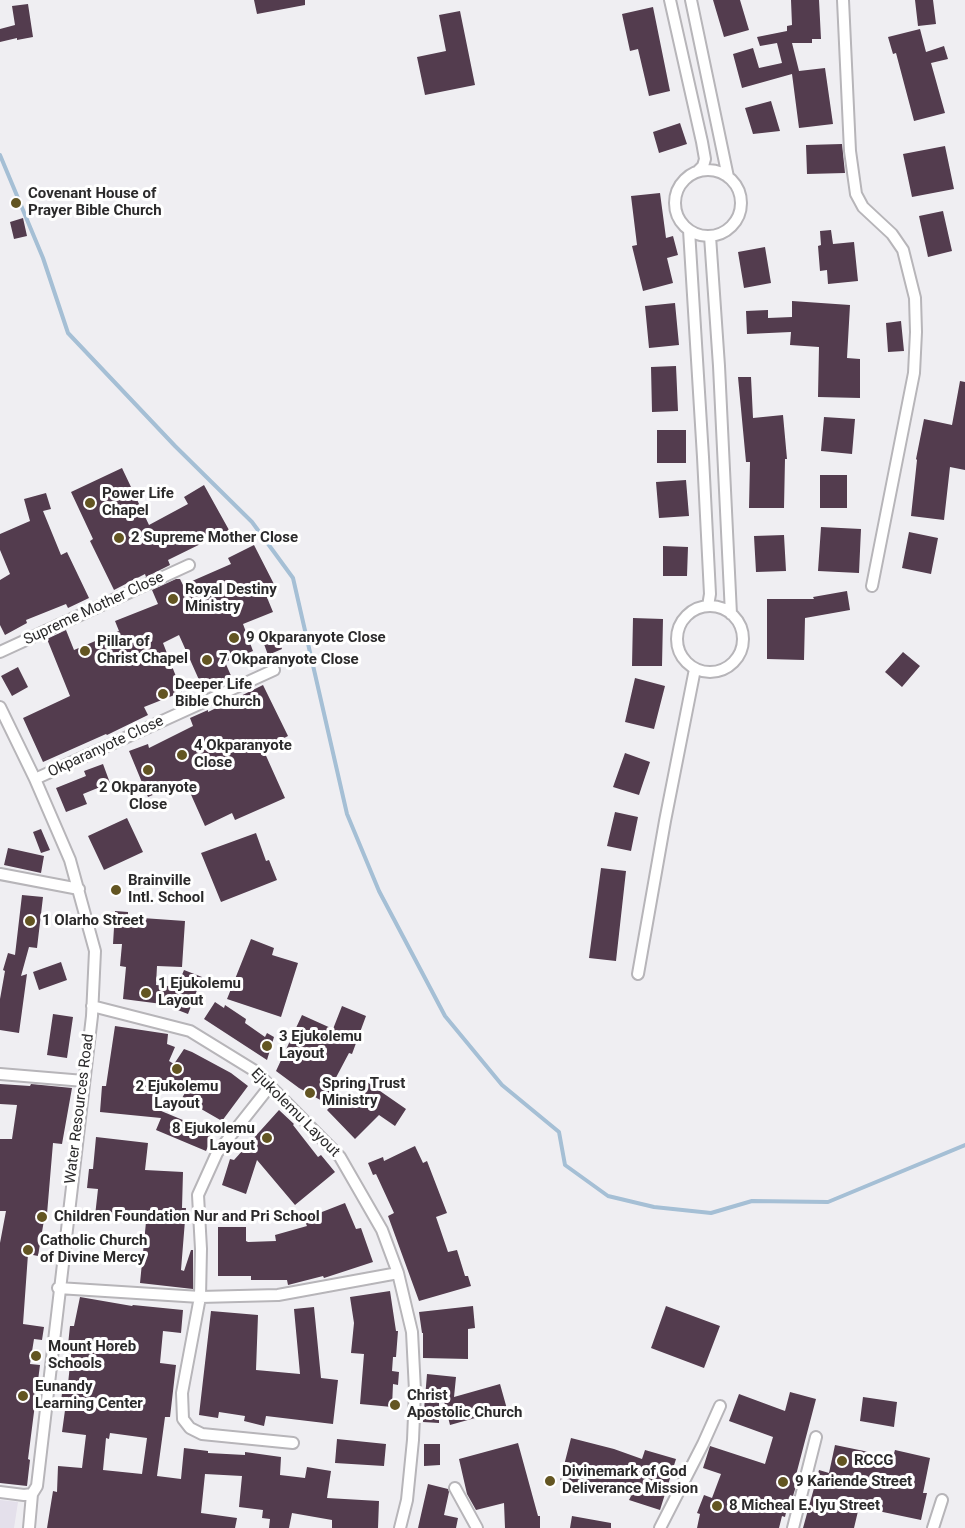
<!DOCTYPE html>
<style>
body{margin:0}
canvas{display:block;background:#efeef2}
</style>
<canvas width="965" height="1528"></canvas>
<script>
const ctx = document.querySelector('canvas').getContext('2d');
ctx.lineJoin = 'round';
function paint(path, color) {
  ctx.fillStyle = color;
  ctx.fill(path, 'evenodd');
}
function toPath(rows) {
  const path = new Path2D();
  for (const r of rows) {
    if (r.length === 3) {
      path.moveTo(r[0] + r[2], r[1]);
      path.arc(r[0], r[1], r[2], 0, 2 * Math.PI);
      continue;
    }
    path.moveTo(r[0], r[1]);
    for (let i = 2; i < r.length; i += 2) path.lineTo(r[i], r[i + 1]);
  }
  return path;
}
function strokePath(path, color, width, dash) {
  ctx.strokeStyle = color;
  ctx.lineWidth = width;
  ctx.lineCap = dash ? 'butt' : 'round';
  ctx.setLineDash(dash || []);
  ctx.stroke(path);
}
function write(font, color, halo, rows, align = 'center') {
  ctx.font = font + ' Roboto,sans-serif';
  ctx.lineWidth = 6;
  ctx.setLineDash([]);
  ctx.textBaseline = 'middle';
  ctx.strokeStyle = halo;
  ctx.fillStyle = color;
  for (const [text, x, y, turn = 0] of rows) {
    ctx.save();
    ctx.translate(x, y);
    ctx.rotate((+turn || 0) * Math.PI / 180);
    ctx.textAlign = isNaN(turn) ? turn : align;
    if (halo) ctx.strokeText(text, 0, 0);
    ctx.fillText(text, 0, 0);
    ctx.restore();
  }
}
const built = toPath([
 [0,1500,18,1502,14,1528,0,1528]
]);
const stream = toPath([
 [0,155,43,258,68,333,175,446,252,522,293,578,347,814,379,891,445,1016,502,1085,559,1132,565,1165,608,1196,654,1207,711,1213,752,1201,828,1202,965,1145]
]);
const building = toPath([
 [254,0,305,0,305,5,257,14],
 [713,0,740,0,749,30,724,37],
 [791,0,819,0,821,39,812,39,812,43,792,43,799,71,825,68,833,124,799,128,792,74,742,88,733,54,753,48,759,68,782,63,777,43,760,46,757,37,787,31,787,26,792,25],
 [915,0,933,0,936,24,918,26],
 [28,4,33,37,17,40,17,38,0,42,0,29,15,25,12,6],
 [653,7,670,91,649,96,638,49,630,51,622,14],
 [460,11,475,85,425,95,417,57,446,51,439,15],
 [920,29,926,52,944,46,948,59,931,63,945,113,914,121,896,53,893,54,888,37],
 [771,101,780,131,753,134,745,108],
 [680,123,687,144,659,153,653,132],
 [842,144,845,173,807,174,806,145],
 [945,146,954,189,912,197,903,154],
 [660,193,666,238,673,236,678,255,667,258,673,283,643,291,632,246,637,245,631,196],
 [943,211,952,251,928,257,919,216],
 [23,218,27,236,14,239,10,222],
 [831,230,833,244,854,242,858,281,828,284,827,270,820,271,818,246,821,245,820,231],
 [765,247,771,283,744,288,738,252],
 [792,301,850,305,847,358,860,359,860,398,818,397,819,347,790,345,791,332,747,334,746,311,768,310,768,318,792,317],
 [675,303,679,345,649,348,645,306],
 [901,321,904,351,888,352,886,323],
 [676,366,678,411,652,412,651,367],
 [738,377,751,377,753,418,783,415,787,459,785,459,784,508,749,508,750,462,746,462],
 [960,381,965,382,965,470,950,467,944,520,911,516,917,460,916,459,924,419,952,425],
 [824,417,855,419,852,454,821,451],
 [657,430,686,430,686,463,657,463],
 [122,468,149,525,188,504,184,497,204,485,229,530,168,560,170,565,146,577,145,574,114,590,90,541,93,539,71,492],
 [820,475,847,475,847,508,820,508],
 [686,480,689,516,659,518,656,482],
 [46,493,51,509,43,511,61,555,67,552,89,598,68,608,66,604,26,620,27,623,5,635,0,625,0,580,10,574,0,550,0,534,30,521,24,499],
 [821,527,861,529,859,573,818,571],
 [909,532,938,538,931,574,902,568],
 [784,535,786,571,756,572,754,536],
 [254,545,277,590,266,595,273,612,243,624,253,651,225,662,232,678,204,691,179,635,163,643,182,692,144,707,148,715,107,735,106,734,43,762,23,718,70,696,47,639,66,630,74,650,119,631,115,621,158,604,152,590,176,579,180,579,183,585,231,564,228,558],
 [663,546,688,547,687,576,663,576],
 [847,591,850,610,805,618,804,660,767,659,767,599,814,599,813,597],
 [633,618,663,619,662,666,632,666],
 [278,638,282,649,268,655,264,644],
 [903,652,920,666,902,687,885,672],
 [18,667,28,687,12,696,1,676],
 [635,678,665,686,654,729,625,722],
 [263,685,288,736,263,749,285,798,235,820,232,813,205,826,184,779,166,788,167,789,148,797,129,751,148,744,149,748,193,726,190,718,208,710,208,712],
 [625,753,650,762,639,795,613,787],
 [103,764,110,783,83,794,87,804,66,812,56,788,86,776,84,771],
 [615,812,638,817,631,851,607,846],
 [127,818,143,852,104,870,88,836],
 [41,829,50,850,41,853,33,832],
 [256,833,266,861,269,860,277,880,221,902,201,853],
 [8,848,44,856,41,873,4,865],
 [601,868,626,871,616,961,589,958],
 [22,895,43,897,37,948,29,947,21,976,27,974,19,1033,0,1030,0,999,5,971,3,970,8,953,15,955],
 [115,911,128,912,128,917,185,921,182,967,157,966,156,985,177,987,184,970,202,977,188,1014,162,1004,123,999,126,967,120,966,122,944,113,944],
 [251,939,274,948,272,955,298,963,281,1017,227,999],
 [61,962,67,980,39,990,33,972],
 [215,1002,224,1008,225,1005,246,1019,245,1023,265,1037,267,1033,274,1037,267,1060,204,1019],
 [342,1006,366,1016,352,1054,349,1053,331,1087,350,1107,367,1082,406,1109,395,1126,379,1115,355,1139,327,1110,331,1106,299,1088,276,1071,302,1015,333,1029],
 [53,1014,73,1017,67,1058,47,1055],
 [115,1026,168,1034,167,1044,175,1047,169,1061,174,1064,184,1049,192,1052,231,1073,248,1086,222,1121,182,1098,185,1093,156,1085,154,1108,214,1133,206,1151,156,1130,161,1118,100,1112,102,1086,106,1086],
 [0,1084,30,1086,31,1084,72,1088,62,1144,53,1143,47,1214,45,1214,38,1256,28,1254,23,1324,44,1327,42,1340,34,1339,30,1364,40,1365,28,1459,30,1460,27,1486,0,1483,0,1243,6,1211,0,1211,0,1139,12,1139,17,1105,0,1104],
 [279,1110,294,1124,293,1125,318,1157,321,1155,335,1172,295,1205,257,1160,246,1194,222,1185,230,1159,234,1160],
 [96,1137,148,1143,145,1170,183,1172,182,1208,186,1208,181,1270,184,1271,191,1250,193,1250,193,1289,140,1283,146,1222,95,1216,98,1189,87,1188,89,1169,93,1169],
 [415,1146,423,1163,427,1161,447,1213,436,1217,448,1252,457,1250,465,1276,468,1276,471,1286,419,1301,388,1216,394,1213,376,1174,373,1175,368,1163,383,1157,384,1161],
 [345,1203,356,1229,361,1228,373,1262,324,1278,323,1276,288,1285,287,1280,251,1280,251,1276,218,1276,218,1227,246,1227,246,1241,248,1242,276,1241,275,1235,307,1226,304,1219],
 [390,1291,396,1331,398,1331,396,1357,393,1357,392,1371,399,1372,398,1385,393,1384,392,1407,360,1404,364,1354,351,1353,354,1323,350,1297],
 [80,1297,132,1306,133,1305,183,1310,181,1333,163,1331,160,1363,176,1365,170,1417,165,1417,157,1476,181,1479,184,1448,208,1451,208,1453,245,1455,245,1452,281,1457,280,1475,305,1478,307,1467,331,1471,327,1498,379,1501,378,1528,332,1528,332,1520,292,1513,289,1528,269,1528,270,1519,262,1518,263,1510,239,1507,242,1476,205,1474,201,1513,237,1518,235,1528,47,1528,53,1491,57,1492,58,1466,82,1468,86,1435,62,1432,66,1403,61,1402,63,1384,68,1384,72,1345,68,1345,70,1326,74,1326],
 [110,1433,147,1438,142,1474,103,1470,106,1438,109,1439],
 [473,1306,475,1328,468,1329,468,1359,423,1358,423,1333,422,1333,419,1312],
 [666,1306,720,1326,704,1368,651,1348],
 [314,1307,321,1378,338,1380,333,1424,266,1416,264,1426,244,1421,245,1416,219,1412,218,1418,199,1415,211,1311,258,1315,256,1370,300,1374,294,1309],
 [427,1374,456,1377,454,1397,500,1384,507,1409,450,1425,442,1393,439,1393,439,1423,423,1422],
 [790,1392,816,1399,796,1475,799,1476,793,1496,790,1495,785,1517,782,1516,779,1528,697,1528,700,1514,697,1513,704,1495,712,1498,721,1474,703,1468,710,1446,765,1464,773,1437,729,1421,739,1394,785,1411],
 [863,1397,897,1402,894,1427,860,1421],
 [571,1438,614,1449,642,1459,645,1450,676,1459,660,1510,629,1500,631,1496,601,1485,600,1491,560,1481],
 [337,1439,386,1444,384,1466,335,1463],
 [518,1443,538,1516,540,1516,540,1528,505,1528,504,1503,476,1510,467,1494,459,1459],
 [424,1444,440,1444,440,1465,424,1466],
 [835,1445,893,1457,895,1450,930,1458,923,1493,927,1493,921,1520,859,1507,854,1528,803,1528,819,1470,829,1473],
 [428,1484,448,1489,449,1492,444,1515,458,1518,456,1528,418,1528],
 [572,1516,611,1523,611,1528,570,1528]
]);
const street = toPath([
 [670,0,702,142,705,159,703,166,698,171],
 [691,0,728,177],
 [843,0,850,151,856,194,863,207,892,234,903,250,915,298,916,332,914,373,872,586],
 [708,203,33],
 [689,230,703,457,710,594,708,606],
 [710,236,719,366,731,614],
 [710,639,33],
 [0,652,189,565],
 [0,707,35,779,70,860,95,951,92,1016,37,1486,32,1494,24,1495,0,1492],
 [35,779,274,670],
 [0,874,79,889],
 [638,974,665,821,695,669],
 [92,1006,190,1031,255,1071,340,1157,382,1230,398,1273,412,1332,415,1391,413,1440,407,1500,400,1528],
 [0,1074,84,1081],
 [270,1086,217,1153,198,1195,201,1249,200,1297,182,1393,183,1419,190,1428,202,1434,293,1443],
 [58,1288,200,1297,278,1295,398,1273],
 [455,1488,477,1528],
 [29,1528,32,1494],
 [660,1528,703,1444,720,1406],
 [793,1528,816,1437],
 [933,1528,942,1500]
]);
const markers = [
 [16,203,6,"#635522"],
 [90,503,6,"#635522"],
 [119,538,6,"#635522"],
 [173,599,6,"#635522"],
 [234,638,6,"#635522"],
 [85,651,6,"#635522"],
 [207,660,6,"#635522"],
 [163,694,6,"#635522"],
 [182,755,6,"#635522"],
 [148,770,6,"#635522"],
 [116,890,6,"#635522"],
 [30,921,6,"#635522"],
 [146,993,6,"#635522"],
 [267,1046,6,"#635522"],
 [177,1069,6,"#635522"],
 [310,1093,6,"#635522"],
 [267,1138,6,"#635522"],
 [42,1217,6,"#635522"],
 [28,1250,6,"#635522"],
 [36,1356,6,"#635522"],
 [23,1396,6,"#635522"],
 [395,1405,6,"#635522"],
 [842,1461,6,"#635522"],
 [550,1481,6,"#635522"],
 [783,1482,6,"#635522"],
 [717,1506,6,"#635522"]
];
const poiNames = [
 ["Covenant House of",28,194],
 ["Prayer Bible Church",28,211],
 ["Power Life",102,494],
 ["Chapel",102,511],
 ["2 Supreme Mother Close",131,538],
 ["Royal Destiny",185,590],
 ["Ministry",185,607],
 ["9 Okparanyote Close",246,638],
 ["Pillar of",97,642],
 ["Christ Chapel",97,659],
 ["7 Okparanyote Close",219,660],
 ["Deeper Life",175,685],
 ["Bible Church",175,702],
 ["4 Okparanyote",194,746],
 ["Close",194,763],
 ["2 Okparanyote",148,788,"center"],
 ["Close",148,805,"center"],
 ["Brainville",128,881],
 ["Intl. School",128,898],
 ["1 Olarho Street",42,921],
 ["1 Ejukolemu",158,984],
 ["Layout",158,1001],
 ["3 Ejukolemu",279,1037],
 ["Layout",279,1054],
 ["Spring Trust",322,1084],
 ["Ministry",322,1101],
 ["2 Ejukolemu",177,1087,"center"],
 ["Layout",177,1104,"center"],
 ["8 Ejukolemu",255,1129,"right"],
 ["Layout",255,1146,"right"],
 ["Children Foundation Nur and Pri School",54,1217],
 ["Catholic Church",40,1241],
 ["of Divine Mercy",40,1258],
 ["Mount Horeb",48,1347],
 ["Schools",48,1364],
 ["Eunandy",35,1387],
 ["Learning Center",35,1404],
 ["Christ",407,1396],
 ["Apostolic Church",407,1413],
 ["RCCG",854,1461],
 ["Divinemark of God",562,1472],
 ["Deliverance Mission",562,1489],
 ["9 Kariende Street",795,1482],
 ["8 Micheal E. Iyu Street",729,1506]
];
const streetNames = [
 ["Supreme Mother Close",94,609,-25],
 ["Okparanyote Close",106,747,-25],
 ["Water Resources Road",80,1109,-83],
 ["Ejukolemu Layout",295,1113,45]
];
paint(built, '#e4e0eb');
strokePath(stream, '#a5bfd5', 4);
paint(building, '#533c4e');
strokePath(street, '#b7b5b9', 14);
strokePath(street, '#fff', 10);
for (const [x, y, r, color] of markers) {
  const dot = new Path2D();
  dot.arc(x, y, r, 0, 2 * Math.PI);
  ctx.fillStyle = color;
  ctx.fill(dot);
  strokePath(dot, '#fff', 2);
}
write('bold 15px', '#2b2a2b', '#fff', poiNames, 'left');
write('15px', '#2b2a2b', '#fff', streetNames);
</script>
